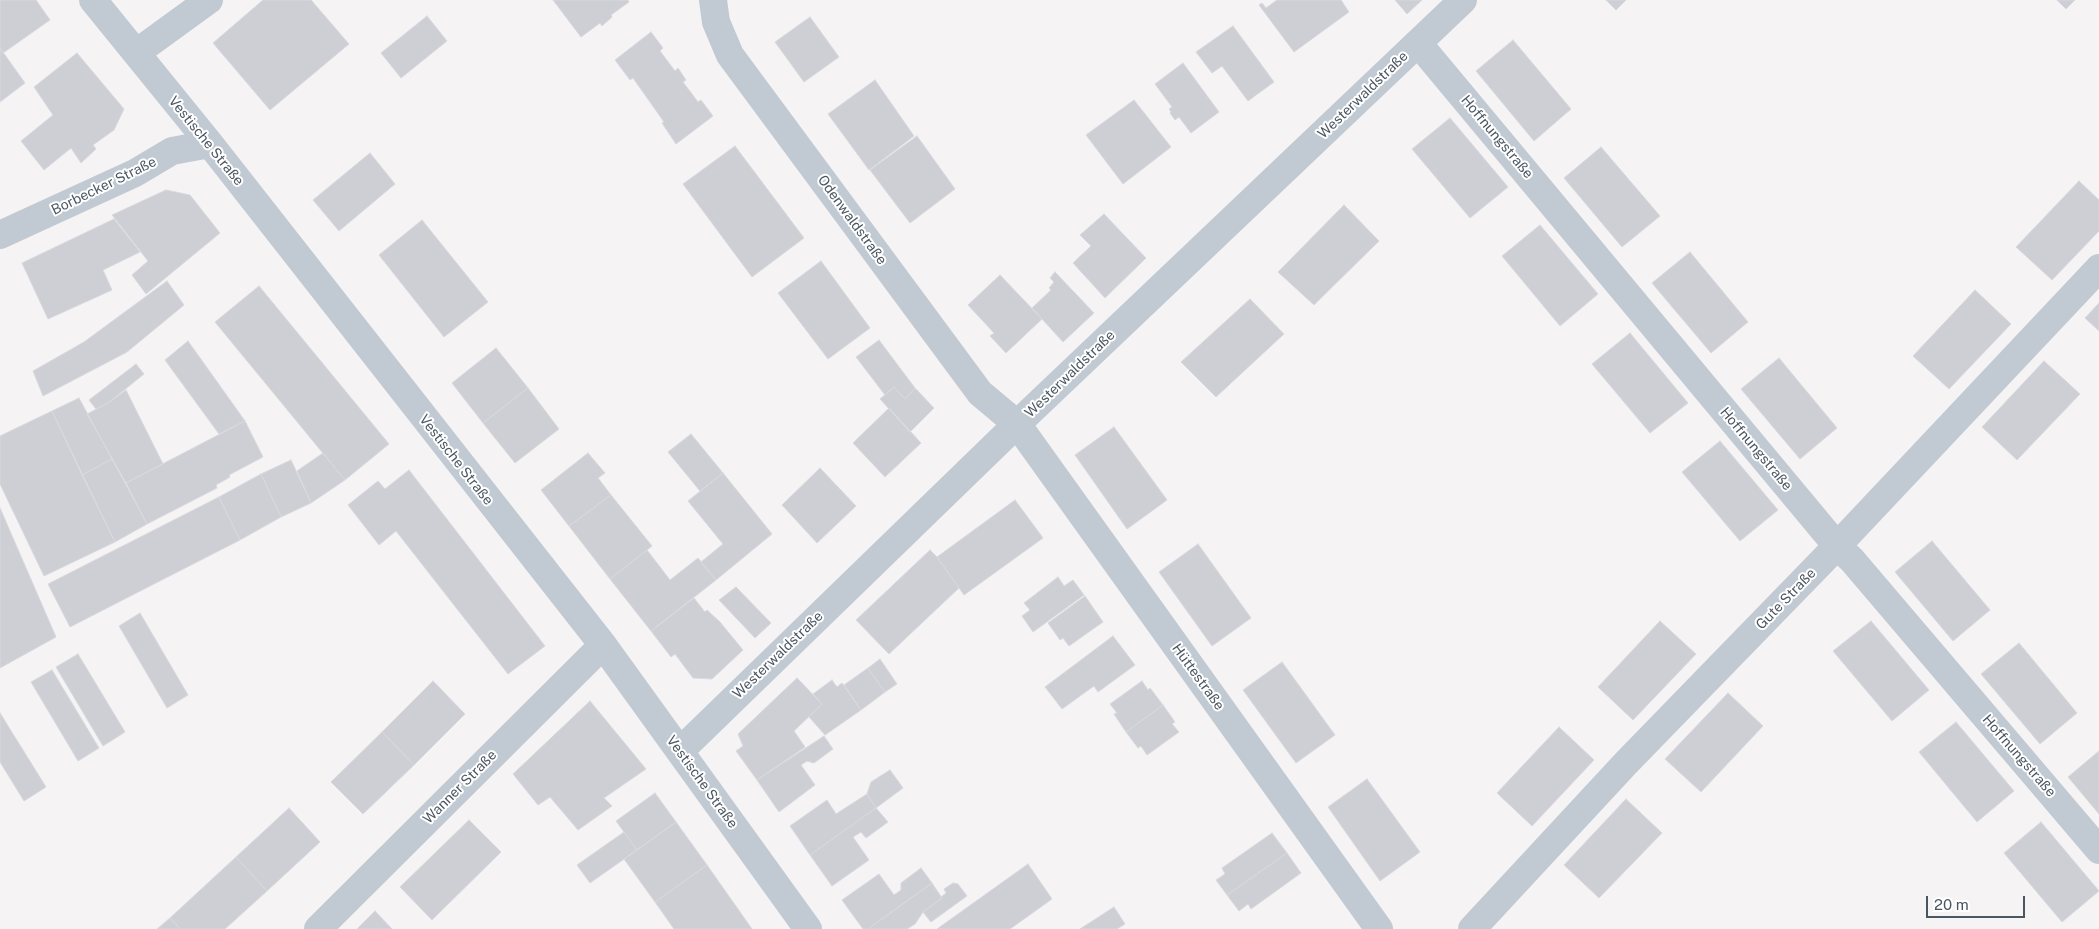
<!DOCTYPE html>
<meta charset="utf-8">
<style>
body{margin:0}
#map{position:relative;width:2099px;height:929px;overflow:hidden;background:#f5f3f3;font-family:"Public Sans",sans-serif}
canvas{display:block}
.scale{position:absolute;left:1926px;top:896px;width:99px;height:22px;box-sizing:border-box;border:2px solid #4a5661;border-top:0;padding-left:6px;font-size:15px;line-height:18px;white-space:nowrap;color:#4a5661;-webkit-text-stroke:4px #fff;paint-order:stroke}
</style>
<div id="map">
<canvas width="2099" height="929"></canvas>
<div class="scale">20 m</div>
</div>
<script>
const ctx = document.querySelector('canvas').getContext('2d');
ctx.lineJoin = 'round';
function paint(path, color) {
  ctx.fillStyle = color;
  ctx.fill(path, 'evenodd');
}
function toPath(rows) {
  const path = new Path2D();
  for (const r of rows) {
    path.moveTo(r[0], r[1]);
    for (let i = 2; i < r.length; i += 2) path.lineTo(r[i], r[i + 1]);
  }
  return path;
}
function strokePath(path, color, width, dash) {
  ctx.strokeStyle = color;
  ctx.lineWidth = width;
  ctx.lineCap = dash ? 'butt' : 'round';
  ctx.setLineDash(dash || []);
  ctx.stroke(path);
}
function write(font, color, halo, rows, align = 'center') {
  ctx.font = font + ' "Public Sans",sans-serif';
  ctx.lineWidth = 4;
  ctx.setLineDash([]);
  ctx.textBaseline = 'middle';
  ctx.strokeStyle = halo;
  ctx.fillStyle = color;
  for (const [text, x, y, turn = 0] of rows) {
    ctx.save();
    ctx.translate(x, y);
    ctx.rotate((+turn || 0) * Math.PI / 180);
    ctx.textAlign = isNaN(turn) ? turn : align;
    if (halo) ctx.strokeText(text, 0, 0);
    ctx.fillText(text, 0, 0);
    ctx.restore();
  }
}
const building = toPath([
 [0,0,36,0,50,20,3,53,0,48,0,0],
 [263,0,311,0,349,44,270,110,213,43,263,0],
 [553,0,628,0,629,2,611,15,612,17,602,26,600,23,581,37,553,0],
 [1277,0,1341,0,1349,12,1294,52,1259,5,1262,3,1266,8,1277,0],
 [1395,0,1422,0,1407,14,1395,0],
 [1606,0,1626,0,1616,10,1606,0],
 [2057,0,2075,0,2066,9,2057,0],
 [427,16,447,41,401,78,381,53,427,16],
 [810,17,839,57,804,82,775,42,810,17],
 [1233,26,1274,82,1248,101,1222,66,1212,73,1196,52,1233,26],
 [651,32,663,48,660,51,675,71,678,68,686,80,683,82,698,102,701,100,713,116,676,144,662,123,664,122,633,78,630,80,615,60,651,32],
 [1513,40,1571,109,1534,141,1476,71,1513,40],
 [0,48,25,83,0,102,0,48],
 [77,53,124,109,114,130,93,145,96,149,81,163,71,148,44,170,21,141,53,115,34,87,77,53],
 [1183,63,1219,112,1191,133,1179,117,1175,120,1170,113,1171,112,1169,109,1172,107,1155,84,1183,63],
 [875,80,914,136,869,170,828,114,875,80],
 [1134,100,1171,147,1123,184,1086,135,1134,100],
 [1450,118,1508,187,1470,218,1412,149,1450,118],
 [917,136,955,189,910,223,870,170,917,136],
 [735,146,804,238,752,277,683,184,735,146],
 [1601,147,1660,216,1622,247,1564,178,1601,147],
 [370,153,395,184,339,231,313,200,370,153],
 [2079,181,2099,200,2099,231,2052,280,2016,247,2079,181],
 [166,190,190,195,220,233,146,294,132,275,148,261,112,215,166,190],
 [1344,205,1379,241,1314,305,1278,272,1344,205],
 [1104,214,1146,258,1105,298,1073,263,1091,246,1080,235,1104,214],
 [114,219,140,252,103,270,112,290,48,319,22,263,114,219],
 [422,220,488,302,444,337,379,255,422,220],
 [1540,225,1598,294,1560,326,1502,256,1540,225],
 [1690,252,1748,322,1711,353,1652,283,1690,252],
 [821,261,870,328,828,359,778,293,821,261],
 [1055,272,1094,313,1063,342,1032,308,1051,290,1049,288,1054,282,1050,278,1055,272],
 [1000,275,1042,319,1006,353,990,336,994,333,968,305,1000,275],
 [167,281,184,305,127,352,43,396,33,371,84,342,167,281],
 [259,286,389,444,345,480,215,322,259,286],
 [1975,290,2011,324,1949,389,1913,356,1975,290],
 [1250,299,1284,334,1216,397,1181,362,1250,299],
 [2099,303,2099,331,2085,318,2099,303],
 [1630,333,1688,403,1650,433,1592,364,1630,333],
 [879,340,915,388,905,399,894,387,885,395,856,357,879,340],
 [188,341,245,421,219,434,165,360,188,341],
 [496,348,528,388,483,423,452,383,496,348],
 [1779,358,1837,428,1800,459,1741,389,1779,358],
 [2044,361,2080,394,2017,460,1982,427,2044,361],
 [136,364,144,374,108,403,96,409,89,400,136,364],
 [894,387,905,399,915,388,934,408,910,432,880,399,894,387],
 [528,388,559,429,515,463,483,423,528,388],
 [126,390,163,464,126,483,87,414,108,403,126,390],
 [79,398,112,459,82,475,52,411,79,398],
 [889,408,921,443,885,477,853,443,889,408],
 [52,411,115,542,44,576,0,484,0,436,52,411],
 [245,421,263,457,229,475,230,477,216,485,217,488,147,524,126,483,245,421],
 [1114,427,1167,500,1127,529,1075,455,1114,427],
 [691,434,723,473,700,491,668,452,691,434],
 [1720,441,1778,510,1740,541,1682,472,1720,441],
 [323,453,345,480,311,503,297,471,323,453],
 [588,453,605,473,598,478,611,495,569,526,541,490,588,453],
 [112,459,147,524,115,542,82,475,112,459],
 [291,460,311,503,281,517,261,474,291,460],
 [820,468,856,506,817,543,782,505,820,468],
 [409,470,545,646,508,674,396,531,379,545,348,505,378,481,385,489,409,470],
 [723,473,772,534,716,580,701,562,723,544,688,501,723,473],
 [261,474,281,517,240,540,219,497,261,474],
 [611,495,652,546,610,579,569,526,611,495],
 [219,497,240,540,70,627,48,584,219,497],
 [1015,500,1043,538,964,595,937,557,1015,500],
 [0,508,56,637,0,668,0,508],
 [1932,541,1990,610,1953,641,1895,572,1932,541],
 [1198,544,1251,618,1212,646,1159,572,1198,544],
 [647,550,670,580,698,558,716,580,651,631,610,579,647,550],
 [930,550,937,557,959,588,889,654,856,620,930,550],
 [1058,577,1064,586,1073,580,1084,595,1033,632,1022,616,1030,610,1024,603,1058,577],
 [736,587,771,623,755,638,719,600,736,587],
 [1085,596,1103,622,1069,646,1063,638,1060,640,1048,623,1085,596],
 [694,598,705,612,707,610,720,622,743,650,712,679,693,678,675,654,671,657,651,631,694,598],
 [140,613,188,695,167,708,119,626,140,613],
 [1660,621,1696,654,1633,720,1598,687,1660,621],
 [1871,621,1929,690,1892,721,1833,651,1871,621],
 [1113,636,1135,665,1098,692,1094,686,1062,709,1045,687,1113,636],
 [2019,643,2077,713,2040,744,1981,674,2019,643],
 [78,654,125,732,103,746,56,667,78,654],
 [880,659,897,684,885,692,868,668,880,659],
 [1282,662,1335,735,1296,763,1243,690,1282,662],
 [868,668,885,692,861,710,844,685,868,668],
 [52,670,99,748,78,761,31,682,52,670],
 [797,678,822,704,794,731,805,747,757,780,736,751,743,746,738,734,797,678],
 [832,680,837,687,842,683,861,710,825,735,809,717,822,704,813,694,832,680],
 [433,681,465,714,414,765,382,732,433,681],
 [1142,681,1148,690,1150,688,1163,705,1126,732,1114,714,1117,713,1110,704,1142,681],
 [1728,693,1763,726,1701,792,1665,759,1728,693],
 [590,701,646,769,604,798,612,806,578,830,550,797,538,805,513,774,590,701],
 [1163,705,1175,722,1172,724,1179,732,1147,755,1141,746,1138,748,1126,732,1163,705],
 [0,713,46,787,24,801,0,762,0,713],
 [1956,722,2014,791,1977,822,1919,752,1956,722],
 [1559,727,1594,760,1532,826,1497,793,1559,727],
 [382,732,414,765,363,814,331,782,382,732],
 [824,736,833,749,814,763,807,761,801,765,815,785,779,812,757,780,824,736],
 [2099,751,2099,814,2068,777,2099,751],
 [890,770,903,788,876,808,867,794,871,782,890,770],
 [1367,779,1420,852,1380,881,1328,807,1367,779],
 [655,793,676,822,637,850,616,821,655,793],
 [867,794,876,808,810,855,790,826,827,800,836,814,867,794],
 [1626,799,1662,833,1599,898,1564,865,1626,799],
 [289,808,320,842,267,891,236,857,289,808],
 [876,808,888,822,866,838,861,832,853,837,869,860,832,886,810,855,876,808],
 [469,820,501,852,432,920,400,887,469,820],
 [676,822,707,865,655,902,624,859,676,822],
 [2041,822,2099,891,2062,922,2004,853,2041,822],
 [624,832,637,850,590,883,577,865,624,832],
 [1272,833,1287,853,1227,895,1216,880,1225,874,1222,868,1272,833],
 [1287,853,1301,873,1251,909,1248,904,1239,911,1227,895,1287,853],
 [236,857,267,891,225,929,180,929,170,918,236,857],
 [1028,864,1052,899,1010,929,937,929,1028,864],
 [707,865,752,929,674,929,655,902,707,865],
 [921,868,932,883,868,929,863,929,842,900,879,874,894,895,901,890,901,883,921,868],
 [932,883,942,898,923,912,915,924,907,929,868,929,932,883],
 [953,883,958,884,967,896,931,922,923,912,942,898,941,897,946,893,944,889,953,883],
 [1114,907,1125,924,1117,929,1080,929,1114,907],
 [375,911,392,929,357,929,375,911],
 [170,918,180,929,157,929,170,918]
]);
const minor = toPath([
 [93,0,210,144,603,645,808,929],
 [713,0,716,22,730,55,980,393,1017,424,1379,929],
 [1418,43,1837,546,1852,560,2099,850],
 [136,53,209,0],
 [0,235,135,173,172,151,210,144],
 [680,751,1017,424,1463,0],
 [318,929,603,645],
 [1472,929,1626,763,1837,546,2099,268]
]);
const streetNames = [
 ["Westerwaldstraße",1363,95,-44],
 ["Hoffnungstraße",1497,137,50],
 ["Vestische Straße",206,141,51],
 ["Borbecker Straße",104,186,-26],
 ["Odenwaldstraße",852,220,54],
 ["Westerwaldstraße",1070,374,-44],
 ["Hoffnungstraße",1756,449,50],
 ["Vestische Straße",456,460,52],
 ["Gute Straße",1786,599,-46],
 ["Westerwaldstraße",778,655,-44],
 ["Hüttestraße",1198,677,54],
 ["Hoffnungstraße",2019,756,49],
 ["Vestische Straße",702,782,54],
 ["Wanner Straße",460,787,-45]
];
paint(building, '#cdcfd5');
strokePath(building, '#d7d9de', 1);
strokePath(minor, '#c1cad2', 28);
write('14px', '#4a5661', '#fff', streetNames);
</script>
